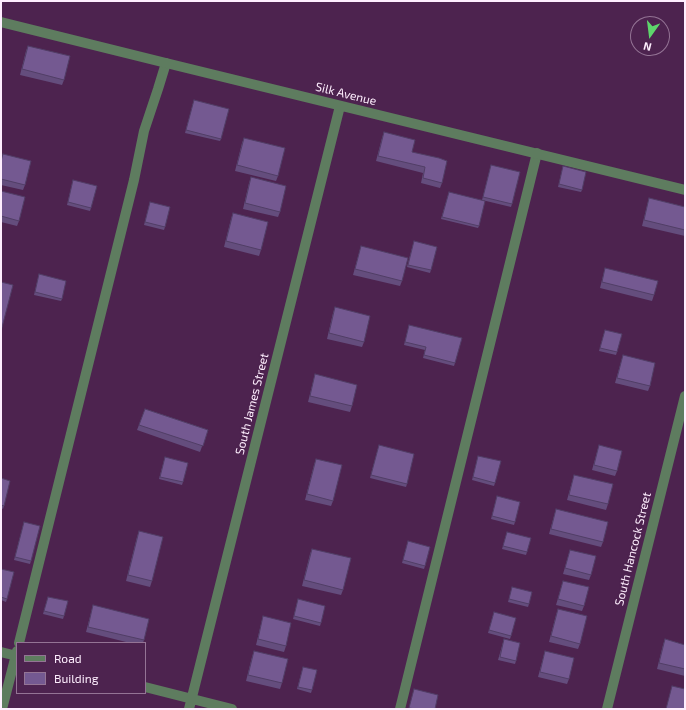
<!DOCTYPE html>
<style>
body{margin:0}
#map{position:relative;width:686px;height:710px;overflow:hidden;background:#4d234f;font-family:"Exo 2",sans-serif}
canvas{display:block}
.frame{position:absolute;inset:0;border:2px solid #feeefe;pointer-events:none}
.legend{position:absolute;left:16px;top:642px;width:130px;height:52px;box-sizing:border-box;background:#4d234f;border:1px solid #947495;margin:0;padding:5px 7px;list-style:none;font-size:12px;color:#feeefe}
.legend li{display:flex;align-items:center;gap:8px;height:20px}
.legend b{width:20px;border:1px solid #947495}
.north{position:absolute;left:630px;top:16px;width:40px;height:40px;box-sizing:border-box;background:#4d234f;border:1px solid #947495;border-radius:50%;rotate:194deg;font-size:11px;font-weight:700;line-height:16px;text-align:center;color:#feeefe}
.north::after{content:'';display:block;margin:auto;width:14px;height:18px;background:#5ed56c;clip-path:polygon(50% 0,100% 100%,50% 72%,0 100%)}
</style>
<div id="map">
<canvas width="686" height="710"></canvas>
<div class="frame"></div>
<ul class="legend">
<li><b style="height:5px;background:#5e7c5f"></b>Road</li>
<li><b style="height:11px;background:#745991"></b>Building</li>
</ul>
<div class="north">N</div>
</div>
<script>
const ctx = document.querySelector('canvas').getContext('2d');
ctx.lineJoin = 'round';
function toPath(rows) {
  const path = new Path2D();
  for (const r of rows) {
    path.moveTo(r[0], r[1]);
    for (let i = 2; i < r.length; i += 2) path.lineTo(r[i], r[i + 1]);
  }
  return path;
}
function strokePath(path, color, width, dash) {
  ctx.strokeStyle = color;
  ctx.lineWidth = width;
  ctx.lineCap = dash ? 'butt' : 'round';
  ctx.setLineDash(dash || []);
  ctx.stroke(path);
}
function paint(path, color) {
  ctx.fillStyle = color;
  ctx.fill(path, 'evenodd');
}
function write(font, color, halo, rows, align = 'center') {
  ctx.font = font + ' "Exo 2",sans-serif';
  ctx.lineWidth = 3.5;
  ctx.setLineDash([]);
  ctx.textBaseline = 'middle';
  ctx.strokeStyle = halo;
  ctx.fillStyle = color;
  for (const [text, x, y, turn = 0] of rows) {
    ctx.save();
    ctx.translate(x, y);
    ctx.rotate((+turn || 0) * Math.PI / 180);
    ctx.textAlign = isNaN(turn) ? turn : align;
    if (halo) ctx.strokeText(text, 0, 0);
    ctx.fillText(text, 0, 0);
    ctx.restore();
  }
}
const lane = toPath([
 [19,643,134,180,144,131,158,89,166,63],
 [2,709,17,651],
 [400,709,537,153]
]);
const street = toPath([
 [1,22,166,63,685,190],
 [1,652,17,656],
 [145,687,232,709],
 [189,709,340,106],
 [607,709,685,396]
]);
const wall = toPath([
 [28,46,64,80,62,85,20,75,26,51],
 [194,100,221,139,220,141,185,133],
 [384,132,412,152,442,183,440,188,421,183,423,173,376,161,382,138],
 [244,138,278,176,276,181,235,171,242,143],
 [3,154,25,185,23,190,1,185,1,158],
 [491,165,512,204,511,207,482,200],
 [563,166,582,190,581,192,558,187],
 [251,177,280,212,278,217,243,209,249,183],
 [73,180,91,208,90,211,67,205],
 [1,191,19,221,17,226,1,222],
 [449,192,479,226,478,228,441,219],
 [649,198,685,207,685,236,642,226],
 [150,202,165,227,164,230,144,225],
 [233,213,261,250,259,256,224,247,231,219],
 [414,241,431,270,430,273,407,267],
 [361,246,402,281,400,286,353,275],
 [605,268,654,295,652,301,600,288],
 [39,274,62,299,61,301,34,295],
 [335,307,364,342,362,347,327,339,333,313],
 [409,325,455,363,454,366,423,358,425,350,404,345],
 [605,330,617,352,616,355,599,351],
 [623,355,650,386,648,391,615,383],
 [315,374,352,406,350,412,308,402],
 [145,409,208,430,200,452,137,430],
 [379,445,407,484,406,487,370,478],
 [599,445,617,471,615,476,592,470],
 [478,456,495,483,494,486,472,480],
 [165,457,183,482,182,485,159,479],
 [316,459,333,501,331,506,305,500,314,465],
 [574,475,608,504,606,510,567,500],
 [1,478,4,506,3,509,1,508],
 [497,496,515,522,514,525,491,519],
 [556,509,603,542,601,547,549,534],
 [24,522,31,561,30,564,14,560],
 [139,531,152,581,150,587,126,581,137,537],
 [507,532,527,552,526,555,502,549],
 [408,541,425,566,424,569,402,563],
 [312,549,343,590,341,595,302,586,310,554],
 [570,550,591,575,589,580,563,574],
 [1,569,7,599,6,602,1,600],
 [563,581,584,606,582,611,556,605],
 [512,587,529,604,528,607,508,602],
 [48,597,64,616,63,619,43,614],
 [298,599,321,623,320,626,293,619],
 [93,605,144,640,143,643,130,643,86,632],
 [558,609,580,644,578,649,549,642,556,615],
 [494,612,511,636,510,639,488,633],
 [263,616,286,646,284,652,256,645],
 [504,639,516,661,515,664,498,660],
 [665,639,685,645,685,676,657,669,663,645],
 [254,651,282,683,280,689,246,681,252,657],
 [545,651,569,679,567,684,538,677],
 [303,667,312,690,311,693,297,689]
]);
const building = toPath([
 [28,46,70,56,64,80,22,69,28,46],
 [194,100,229,109,221,139,186,130,194,100],
 [384,132,415,140,412,152,439,158,447,161,442,183,423,178,425,167,378,156,384,132],
 [244,138,285,148,278,176,237,165,244,138],
 [3,154,31,161,25,185,1,179,1,161,3,154],
 [491,165,520,172,512,204,483,197,491,165],
 [563,166,586,172,582,190,559,184,563,166],
 [251,177,286,186,280,212,245,203,251,177],
 [73,180,97,186,91,208,68,202,73,180],
 [1,191,25,197,19,221,1,216,1,191],
 [449,192,485,201,479,226,442,217,449,192],
 [649,198,685,207,685,230,644,220,649,198],
 [150,202,170,207,165,227,145,222,150,202],
 [233,213,268,222,261,250,226,241,233,213],
 [414,241,437,247,431,270,408,265,414,241],
 [361,246,408,258,402,281,355,269,361,246],
 [605,268,658,281,654,295,602,282,605,268],
 [39,274,66,281,62,299,35,292,39,274],
 [1,282,13,285,1,331,1,282],
 [335,307,370,316,364,342,329,333,335,307],
 [409,325,462,338,455,363,424,355,426,347,405,342,409,325],
 [605,330,622,334,617,352,600,348,605,330],
 [623,355,655,363,650,386,617,378,623,355],
 [315,374,357,385,352,406,310,396,315,374],
 [145,409,208,430,203,446,139,425,145,409],
 [379,445,414,454,407,484,371,475,379,445],
 [599,445,622,451,617,471,594,465,599,445],
 [478,456,501,461,495,483,473,477,478,456],
 [165,457,188,463,183,482,160,477,165,457],
 [316,459,342,465,333,501,307,494,316,459],
 [574,475,613,484,608,504,569,495,574,475],
 [1,478,10,481,4,506,1,505,1,478],
 [497,496,520,502,515,522,492,516,497,496],
 [556,509,608,522,603,542,551,529,556,509],
 [24,522,40,526,31,561,15,557,24,522],
 [139,531,163,537,152,581,128,575,139,531],
 [507,532,531,538,527,552,503,546,507,532],
 [408,541,430,547,425,566,403,560,408,541],
 [312,549,351,558,343,590,304,580,312,549],
 [570,550,596,556,591,575,565,568,570,550],
 [1,569,14,572,7,599,1,597,1,569],
 [563,581,589,587,584,606,558,599,563,581],
 [512,587,532,592,529,604,509,599,512,587],
 [48,597,68,601,64,616,44,611,48,597],
 [298,599,325,606,321,623,294,616,298,599],
 [93,605,149,619,144,640,88,627,93,605],
 [558,609,587,616,580,644,551,636,558,609],
 [494,612,516,618,511,636,489,630,494,612],
 [263,616,291,623,286,646,258,639,263,616],
 [504,639,520,643,516,661,500,657,504,639],
 [665,639,685,645,685,669,659,663,665,639],
 [254,651,288,659,282,683,248,675,254,651],
 [545,651,574,658,569,679,540,672,545,651],
 [303,667,317,670,312,690,298,687,303,667],
 [672,686,685,689,685,709,666,709,672,686],
 [414,689,438,695,435,709,415,709,409,708,414,689]
]);
const streetNames = [
 ["Silk Avenue",346,94,14],
 ["South James Street",252,404,-76],
 ["South Hancock Street",633,549,-76]
];
strokePath(lane, '#5e7c5f', 10);
strokePath(street, '#5e7c5f', 10);
paint(wall, '#644d7d');
paint(building, '#745991');
strokePath(building, '#513e66', 1);
write('12px', '#feeefe', '#4d234f', streetNames);
</script>
